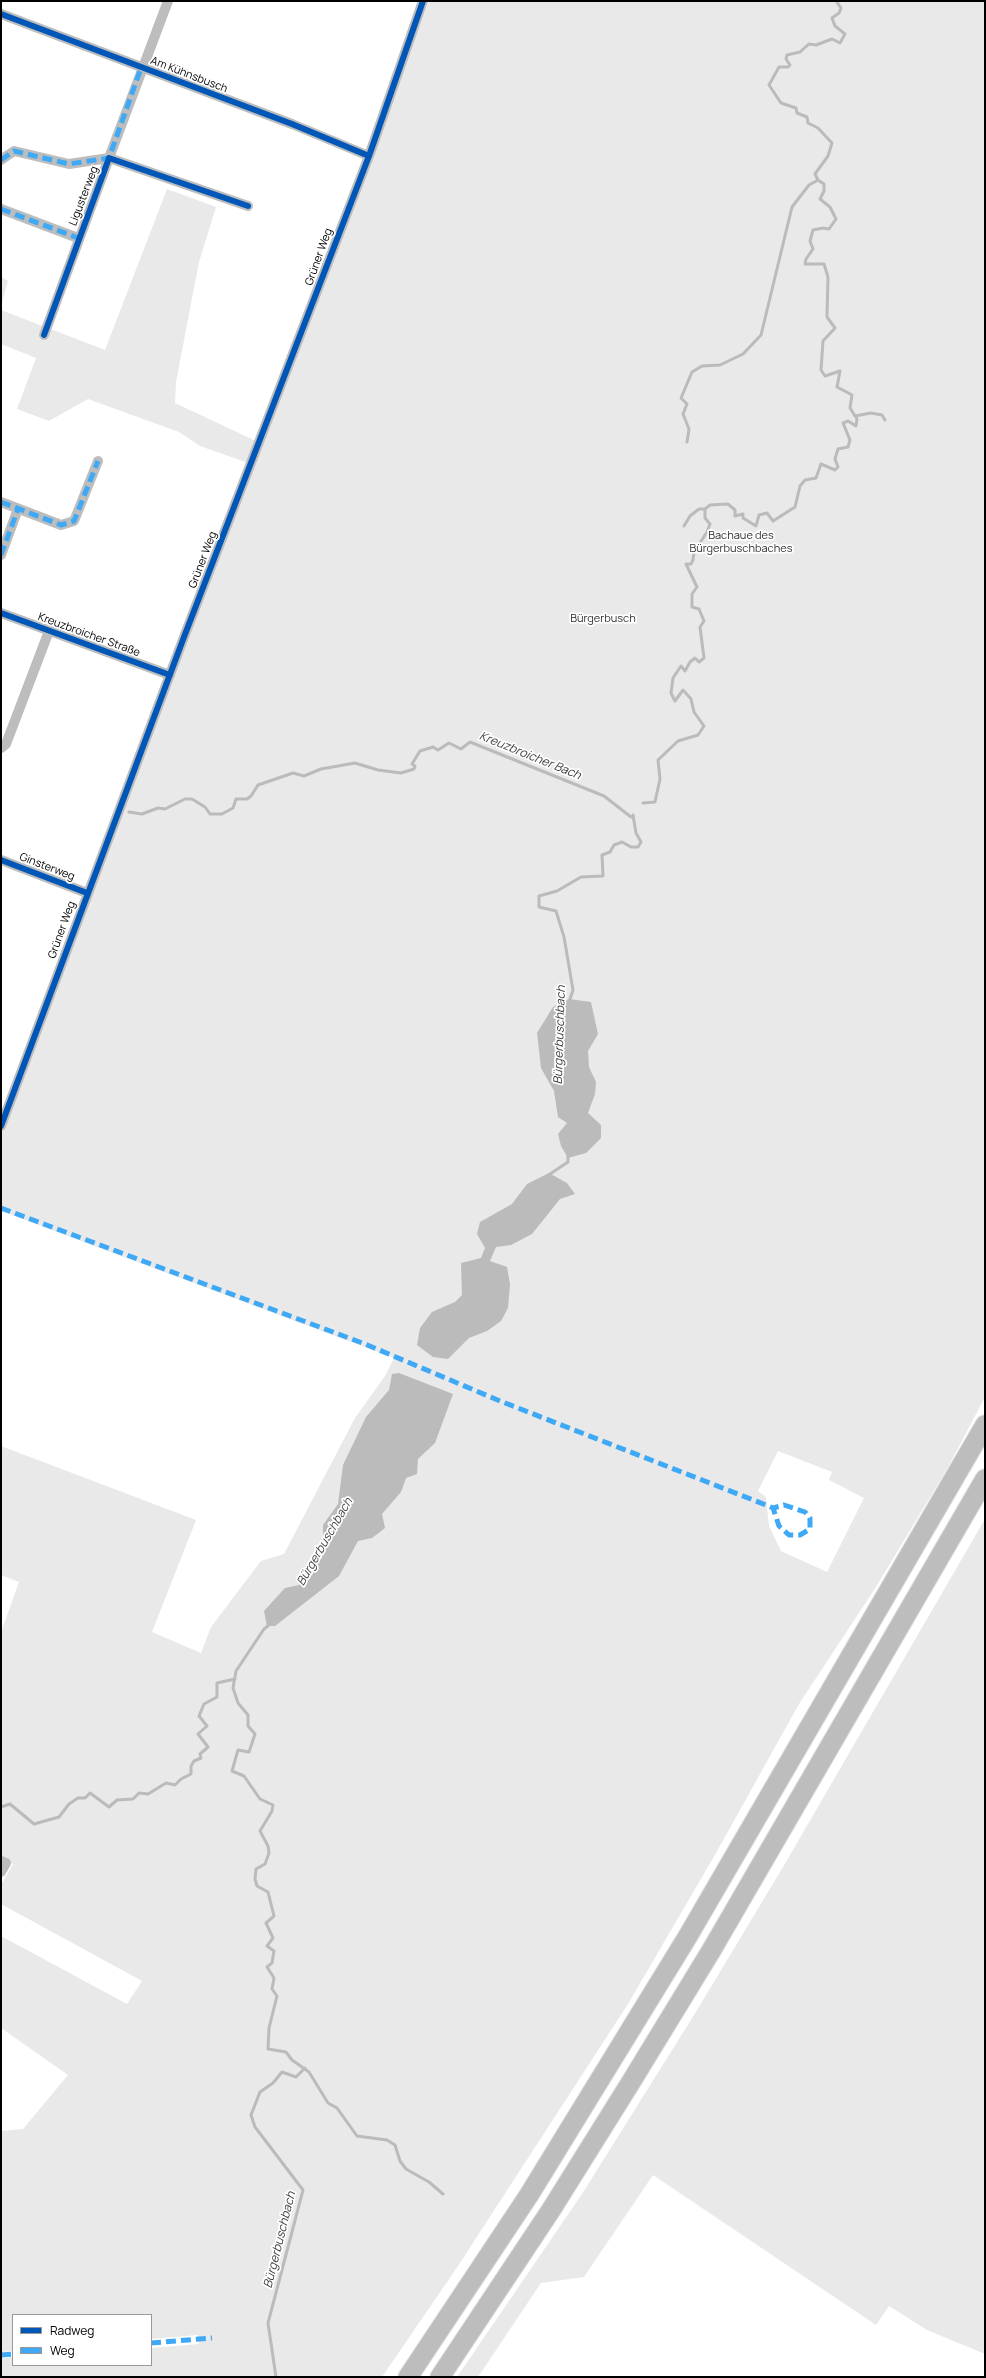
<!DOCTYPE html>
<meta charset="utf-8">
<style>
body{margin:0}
#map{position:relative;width:986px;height:2378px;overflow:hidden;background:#fff;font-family:Manrope,sans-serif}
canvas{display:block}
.frame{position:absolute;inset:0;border:2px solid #000;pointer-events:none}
.legend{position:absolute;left:12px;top:2314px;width:140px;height:52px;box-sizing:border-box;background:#fff;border:1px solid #999;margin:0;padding:5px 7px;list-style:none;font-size:12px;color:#000}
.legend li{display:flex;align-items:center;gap:8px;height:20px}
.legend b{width:20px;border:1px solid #999}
</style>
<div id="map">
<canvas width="986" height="2378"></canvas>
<div class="frame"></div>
<ul class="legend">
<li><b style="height:5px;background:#0057b8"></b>Radweg</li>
<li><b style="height:5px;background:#3fa9f5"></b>Weg</li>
</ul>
</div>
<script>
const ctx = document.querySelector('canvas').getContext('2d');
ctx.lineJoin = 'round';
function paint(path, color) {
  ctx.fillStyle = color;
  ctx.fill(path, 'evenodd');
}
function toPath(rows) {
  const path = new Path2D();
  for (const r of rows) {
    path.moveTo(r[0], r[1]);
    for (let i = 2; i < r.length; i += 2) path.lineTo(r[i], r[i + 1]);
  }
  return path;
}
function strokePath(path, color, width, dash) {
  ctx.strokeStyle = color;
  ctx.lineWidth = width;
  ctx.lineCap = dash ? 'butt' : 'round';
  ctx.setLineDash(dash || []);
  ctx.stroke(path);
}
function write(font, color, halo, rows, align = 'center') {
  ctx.font = font + ' Manrope,sans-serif';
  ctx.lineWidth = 3.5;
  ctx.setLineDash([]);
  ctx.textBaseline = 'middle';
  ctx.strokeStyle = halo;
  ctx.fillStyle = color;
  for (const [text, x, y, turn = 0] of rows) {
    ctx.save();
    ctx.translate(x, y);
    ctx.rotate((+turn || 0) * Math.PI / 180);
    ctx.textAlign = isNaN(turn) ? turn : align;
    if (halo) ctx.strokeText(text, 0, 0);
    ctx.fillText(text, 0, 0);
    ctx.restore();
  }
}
const green = toPath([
 [429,1,985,1,985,1397,947,1469,876,1587,799,1704,716,1853,628,2004,458,2266,382,2377,1,2377,1,2358,13,2357,13,2365,151,2365,151,2348,199,2344,198,2335,151,2339,151,2315,13,2315,13,2351,1,2352,1,2131,23,2129,68,2075,1,2028,1,1936,127,2004,142,1981,1,1904,1,1885,13,1864,1,1858,1,1632,19,1582,1,1575,1,1446,196,1520,152,1632,201,1653,211,1627,261,1561,284,1554,355,1418,385,1376,394,1358,1,1211,1,1133],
 [778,1451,832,1472,829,1480,864,1498,827,1572,781,1551,769,1526,766,1497,758,1491],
 [167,189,216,207,199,262,176,382,175,403,256,441,248,463,200,446,179,432,88,399,49,421,17,409,36,358,1,344,1,310,105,350],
 [1,277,8,281,1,305],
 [985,1519,985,2354,927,2330,889,2306,876,2325,653,2175,584,2277,541,2283,478,2377,457,2377,582,2194,694,2015,783,1867]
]);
const water = toPath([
 [569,999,591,1002,598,1034,588,1051,589,1067,596,1082,595,1094,588,1113,601,1125,601,1138,586,1153,568,1158,561,1146,558,1134,567,1123,558,1117,554,1091,541,1068,537,1033,553,1007],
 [549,1173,567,1183,575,1194,560,1199,532,1234,511,1245,496,1247,490,1261,507,1267,510,1284,508,1308,501,1321,487,1331,469,1338,448,1359,433,1357,417,1345,420,1328,432,1312,455,1302,462,1295,461,1263,481,1258,485,1248,477,1234,480,1222,512,1204,527,1184],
 [399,1373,453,1394,435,1443,418,1459,417,1474,406,1478,401,1492,382,1514,385,1528,372,1538,358,1541,339,1576,275,1626,267,1626,264,1611,285,1588,299,1585,323,1538,323,1525,338,1504,343,1465,366,1417,389,1390,392,1374]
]);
const stream = toPath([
 [855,416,871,413,882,415,885,420],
 [687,442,689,429,683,414,687,404,681,398,692,372,702,366,720,365,743,354,761,335,792,207,809,185,818,180],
 [684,526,690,516,699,509,705,509],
 [643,803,655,802,660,779,658,760,678,741,698,735,704,726,694,712,691,699,683,690,675,701,671,693,673,678,681,666,685,671,690,662,695,658,699,662,704,658,700,627,704,621,699,609,692,607,692,594,697,587,686,564,691,564,693,560,694,552,707,532,710,524,705,518,705,509,710,505,728,504,735,510,735,516,743,514,743,518,756,526,759,515,767,513,773,521,795,507,800,486,805,480,816,478,821,464,835,470,838,467,835,459,838,449,848,447,850,440,843,423,848,421,856,426,857,419,850,408,852,395,837,387,840,371,825,376,821,370,823,341,835,328,827,317,828,277,824,264,805,264,806,259,813,249,810,241,813,230,823,228,829,229,836,219,830,207,820,199,824,191,824,184,818,180,815,174,828,156,832,143,818,128,808,123,807,117,797,113,796,108,781,103,769,85,779,67,788,67,790,65,786,59,787,55,800,52,809,44,816,45,832,39,840,43,845,34,835,26,832,18,839,13,841,8,836,1],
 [129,812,142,814,158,808,165,809,185,799,192,799,205,807,210,814,222,814,233,808,236,799,247,799,251,796,258,785,293,773,304,776,321,769,355,763,378,770,401,773,414,769,415,766,412,764,420,751,433,747,438,750,449,743,461,749,470,742,604,796,631,817],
 [569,1002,573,990,564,937,556,911,539,907,539,896,557,891,581,877,603,876,602,855,610,852,614,845,622,842,631,847,638,847,641,842,636,833,633,815],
 [547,1176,568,1162,568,1155],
 [269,1625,264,1629,236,1671,233,1688,238,1703,248,1715,248,1726,255,1734,249,1752,238,1750,232,1771,244,1776,260,1799,273,1805,272,1811,260,1831,268,1846,269,1853,265,1864,256,1869,255,1879,257,1886,268,1892,274,1916,266,1923,273,1938,267,1946,274,1951,272,1963,267,1967,274,1978,272,1989,277,1996,269,2028,268,2049,286,2052,292,2060,309,2072,328,2103,337,2108,357,2136,387,2140,395,2145,400,2161,406,2169,429,2182,443,2194],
 [1,1807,10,1804,34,1824,59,1817,69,1804,78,1798,85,1798,90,1793,109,1807,117,1800,133,1799,139,1793,148,1794,166,1783,175,1785,181,1779,191,1774,191,1766,194,1761,201,1758,200,1754,208,1747,198,1734,207,1726,199,1716,204,1704,217,1697,217,1683,235,1679],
 [276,2377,268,2323,303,2190,255,2127,251,2115,260,2092,273,2083,282,2072,296,2077,305,2068]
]);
const street = toPath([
 [1,14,292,124,369,156],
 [1,160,14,151,69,164,109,158,168,1],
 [1,209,78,238],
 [44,335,109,158,248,206],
 [1,502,61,525,74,521,98,461],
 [1,555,18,509],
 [1,613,170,675],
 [1,748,6,744,49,631],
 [1,860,87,893],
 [1,1126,184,637,369,156,423,1],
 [1,1861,6,1863,1,1872]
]);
const highway = toPath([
 [408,2377,529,2195,688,1936,985,1425],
 [440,2377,551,2210,631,2082,711,1951,985,1479]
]);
const quiet = toPath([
 [1,160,14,151,69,164,109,158,141,68],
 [1,209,78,238],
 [1,502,61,525,74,521,98,461],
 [1,555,18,509],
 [1,1208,365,1344,500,1401,766,1505,773,1508,779,1526,789,1535,800,1535,810,1529,810,1518,805,1512,784,1505,773,1508],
 [151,2343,212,2338],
 [1,2355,13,2354]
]);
const cycleway = toPath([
 [1,14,292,124,369,156],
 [44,335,109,158,248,206],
 [1,613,170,675],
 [1,860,87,893],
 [1,1126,184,637,369,156,423,1]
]);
const streetNames = [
 ["Am Kühnsbusch",189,75,21],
 ["Ligusterweg",84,196,-69],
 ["Grüner Weg",319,257,-70],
 ["Grüner Weg",203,560,-69],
 ["Kreuzbroicher Straße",89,635,20],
 ["Ginsterweg",47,867,21],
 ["Grüner Weg",62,930,-70]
];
const parkNames = [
 ["Bachaue des",741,536],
 ["Bürgerbuschbaches",741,549],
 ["Bürgerbusch",603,619]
];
const waterNames = [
 ["Kreuzbroicher Bach",530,756,22],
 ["Bürgerbuschbach",560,1035,-88],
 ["Bürgerbuschbach",325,1542,-60],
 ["Bürgerbuschbach",280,2240,-76]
];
paint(green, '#e9e9e9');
paint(water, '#bbb');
strokePath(stream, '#bbb', 3);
strokePath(highway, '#dbdbdb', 21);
strokePath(street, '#bdbdbd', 10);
strokePath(highway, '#bdbdbd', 19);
strokePath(quiet, '#3fa9f5', 5, [10, 5]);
strokePath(cycleway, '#0057b8', 6);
write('11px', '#000', '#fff', streetNames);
write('11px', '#2e2e2e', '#fff', parkNames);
write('italic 12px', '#3f3f3f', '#fff', waterNames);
</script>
